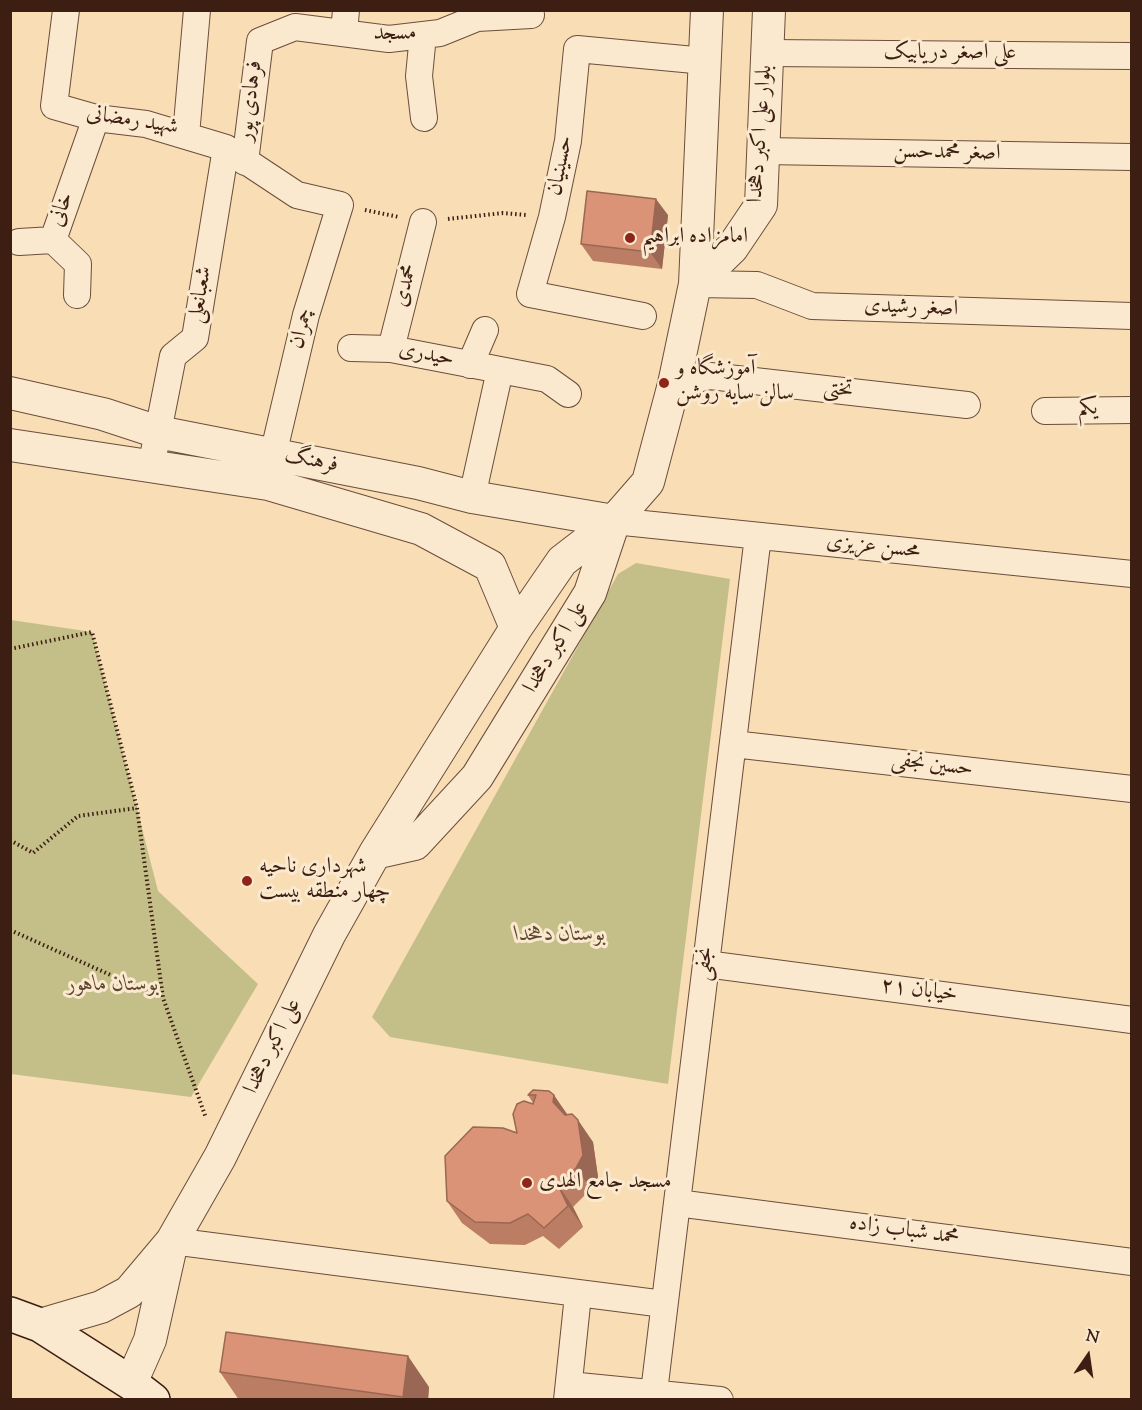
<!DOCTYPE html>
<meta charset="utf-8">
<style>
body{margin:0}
#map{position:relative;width:1142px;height:1410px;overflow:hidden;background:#f8ddb5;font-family:"Sorts Mill Goudy",serif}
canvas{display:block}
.frame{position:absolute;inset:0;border:12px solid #3c1f12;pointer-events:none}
.north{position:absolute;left:1058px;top:1326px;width:60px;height:60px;-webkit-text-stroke:4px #fae9cf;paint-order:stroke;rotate:13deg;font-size:16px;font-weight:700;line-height:24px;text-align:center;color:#3c1f12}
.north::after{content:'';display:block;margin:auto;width:21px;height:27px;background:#3c1f12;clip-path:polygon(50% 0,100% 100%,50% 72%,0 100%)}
</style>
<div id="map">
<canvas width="1142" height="1410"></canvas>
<div class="frame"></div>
<div class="north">N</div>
</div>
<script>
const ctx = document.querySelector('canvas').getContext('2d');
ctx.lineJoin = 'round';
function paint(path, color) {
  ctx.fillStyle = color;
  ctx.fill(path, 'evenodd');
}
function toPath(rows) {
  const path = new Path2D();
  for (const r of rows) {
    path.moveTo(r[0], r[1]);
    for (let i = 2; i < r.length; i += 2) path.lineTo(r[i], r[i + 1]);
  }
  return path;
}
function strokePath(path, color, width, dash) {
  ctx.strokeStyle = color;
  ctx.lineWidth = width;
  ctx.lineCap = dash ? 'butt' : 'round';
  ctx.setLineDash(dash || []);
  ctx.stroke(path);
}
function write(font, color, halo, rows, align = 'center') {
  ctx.font = font + ' "Sorts Mill Goudy",Amiri,serif';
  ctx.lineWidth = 6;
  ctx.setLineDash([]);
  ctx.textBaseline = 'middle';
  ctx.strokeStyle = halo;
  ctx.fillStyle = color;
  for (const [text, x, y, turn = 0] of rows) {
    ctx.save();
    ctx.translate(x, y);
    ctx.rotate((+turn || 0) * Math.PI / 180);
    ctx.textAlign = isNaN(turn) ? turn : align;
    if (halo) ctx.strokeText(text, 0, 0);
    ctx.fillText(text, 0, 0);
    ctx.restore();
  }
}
const green = toPath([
 [636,563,730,579,668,1084,390,1037,372,1017,618,574],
 [11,620,92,632,158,891,258,984,191,1097,11,1074]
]);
const path = toPath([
 [365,210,399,217],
 [448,219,503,213,527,215],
 [10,649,92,632,137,808,163,998,206,1118],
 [10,840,33,853,78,816,137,808],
 [10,930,162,998]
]);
const minor = toPath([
 [66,10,54,106,96,118,146,124,226,148,297,195,340,205,306,315,273,455],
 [344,33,346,10],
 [423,35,419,76,424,118],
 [768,53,1132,56],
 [186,135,197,10],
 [763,151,1132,157],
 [245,162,260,41,295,27,389,39,440,33,477,18,531,15],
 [19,242,53,240],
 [695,284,757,285,812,306,1132,316],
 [77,295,78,264,53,240,96,118],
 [643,316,530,294,552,217,568,141,577,49,705,61],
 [351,348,391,349,547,379,568,394],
 [391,349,423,222],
 [470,365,485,330],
 [674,384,710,376,967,405],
 [1045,411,1132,410],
 [151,467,173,356,195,338,226,148],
 [472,497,500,370],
 [614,521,1132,574],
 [733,744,1132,789],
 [706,964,1132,1020],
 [677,1203,1132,1262],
 [172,1241,664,1304],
 [569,1385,720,1400],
 [654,1392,758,536],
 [567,1400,578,1295]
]);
const tertiary = toPath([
 [695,284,732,248,761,205,769,10],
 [10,393,103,414,158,432,418,483,472,497,614,521],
 [10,445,268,484,421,529,490,566,516,628],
 [375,853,415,844,477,777,590,593,614,521],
 [40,1325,101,1307,129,1292,172,1241,220,1157,329,935,375,853,516,628,562,561,614,521,648,482,674,384,695,284,707,10],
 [131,1383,150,1340,171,1246]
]);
const secondary = toPath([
 [10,1314,40,1325,131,1383,153,1400]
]);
const wall = toPath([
 [668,215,662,269,593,261,581,244],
 [549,1091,568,1115,593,1142,598,1177,591,1189,573,1207,583,1227,559,1249,543,1236,525,1245,490,1244,462,1223,447,1201,517,1133,533,1103,528,1095],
 [220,1372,429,1387,428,1400,239,1400]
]);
const shadedWall = toPath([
 [656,199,668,215,662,269,650,252],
 [554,1095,569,1117,568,1123,553,1102],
 [578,1120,593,1142,598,1177,591,1189,576,1168],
 [558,1185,573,1207,583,1227,568,1206],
 [408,1356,429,1387,428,1400,405,1400,403,1397]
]);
const building = toPath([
 [587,191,656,199,650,252,581,244,587,191],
 [533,1090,549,1091,554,1095,553,1102,565,1115,572,1114,578,1120,583,1155,576,1168,558,1185,568,1206,544,1228,528,1214,510,1223,475,1222,447,1201,445,1156,473,1127,503,1128,517,1133,513,1114,517,1104,524,1101,533,1104,536,1095,528,1095,533,1090],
 [226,1332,408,1356,403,1397,220,1372,226,1332]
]);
const markers = [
 [630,238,6,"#8f2418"],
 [664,383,6,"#8f2418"],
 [247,881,6,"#8f2418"],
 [527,1183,6,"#8f2418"]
];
const streetNames = [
 ["مسجد",395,35,-1],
 ["علی اصغر دریابیک",950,54],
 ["فرهادی پور",252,101,-83],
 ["شهید رمضانی",132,122,9],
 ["بلوار علی اکبر دهخدا",762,134,-86],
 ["اصغر محمدحسن",947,154,1],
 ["حسینیان",562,166,-79],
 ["خانی",63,210,-71],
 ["محمدی",407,286,-76],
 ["شعبانعلی",202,295,-81],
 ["اصغر رشیدی",911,309,2],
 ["چمران",303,329,-76],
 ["حیدری",426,356,11],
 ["تختی",838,391,6],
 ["یکم",1088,410,-1],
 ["فرهنگ",311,462,11],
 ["محسن عزیزی",873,548,6],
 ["علی اکبر دهخدا",557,648,-59],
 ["حسین نجفی",932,766,7],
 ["نجفی",706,964,-83],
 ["خیابان ۲۱",919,992,7],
 ["علی اکبر دهخدا",274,1047,-64],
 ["محمد شباب زاده",904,1232,8]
];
const poiNames = [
 ["امامزاده ابراهیم",642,238],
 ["آموزشگاه و",676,370],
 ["سالن سایه روشن",676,395],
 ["شهرداری ناحیه",259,868],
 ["چهار منطقه بیست",259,893],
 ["مسجد جامع الهدی",539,1183]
];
const parkNames = [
 ["بوستان دهخدا",560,936],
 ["بوستان ماهور",113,986]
];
paint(green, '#c4bf88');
strokePath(minor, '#6b4e3b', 28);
strokePath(tertiary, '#6b4e3b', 34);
strokePath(secondary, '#3c1f12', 36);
strokePath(path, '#3c1f12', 4, [1.5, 3]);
strokePath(minor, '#fae9cf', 26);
strokePath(tertiary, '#fae9cf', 32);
strokePath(secondary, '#fae9cf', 33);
paint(wall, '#bb7e65');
paint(shadedWall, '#996753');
paint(building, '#da9376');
strokePath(building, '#996753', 1.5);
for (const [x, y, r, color] of markers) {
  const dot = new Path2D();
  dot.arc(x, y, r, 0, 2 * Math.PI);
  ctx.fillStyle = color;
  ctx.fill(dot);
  strokePath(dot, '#fae9cf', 2);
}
write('22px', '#3c1f12', '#fae9cf', streetNames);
write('22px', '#3c1f12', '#fae9cf', poiNames, 'left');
write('italic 22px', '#5e4730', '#fae9cf', parkNames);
</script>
